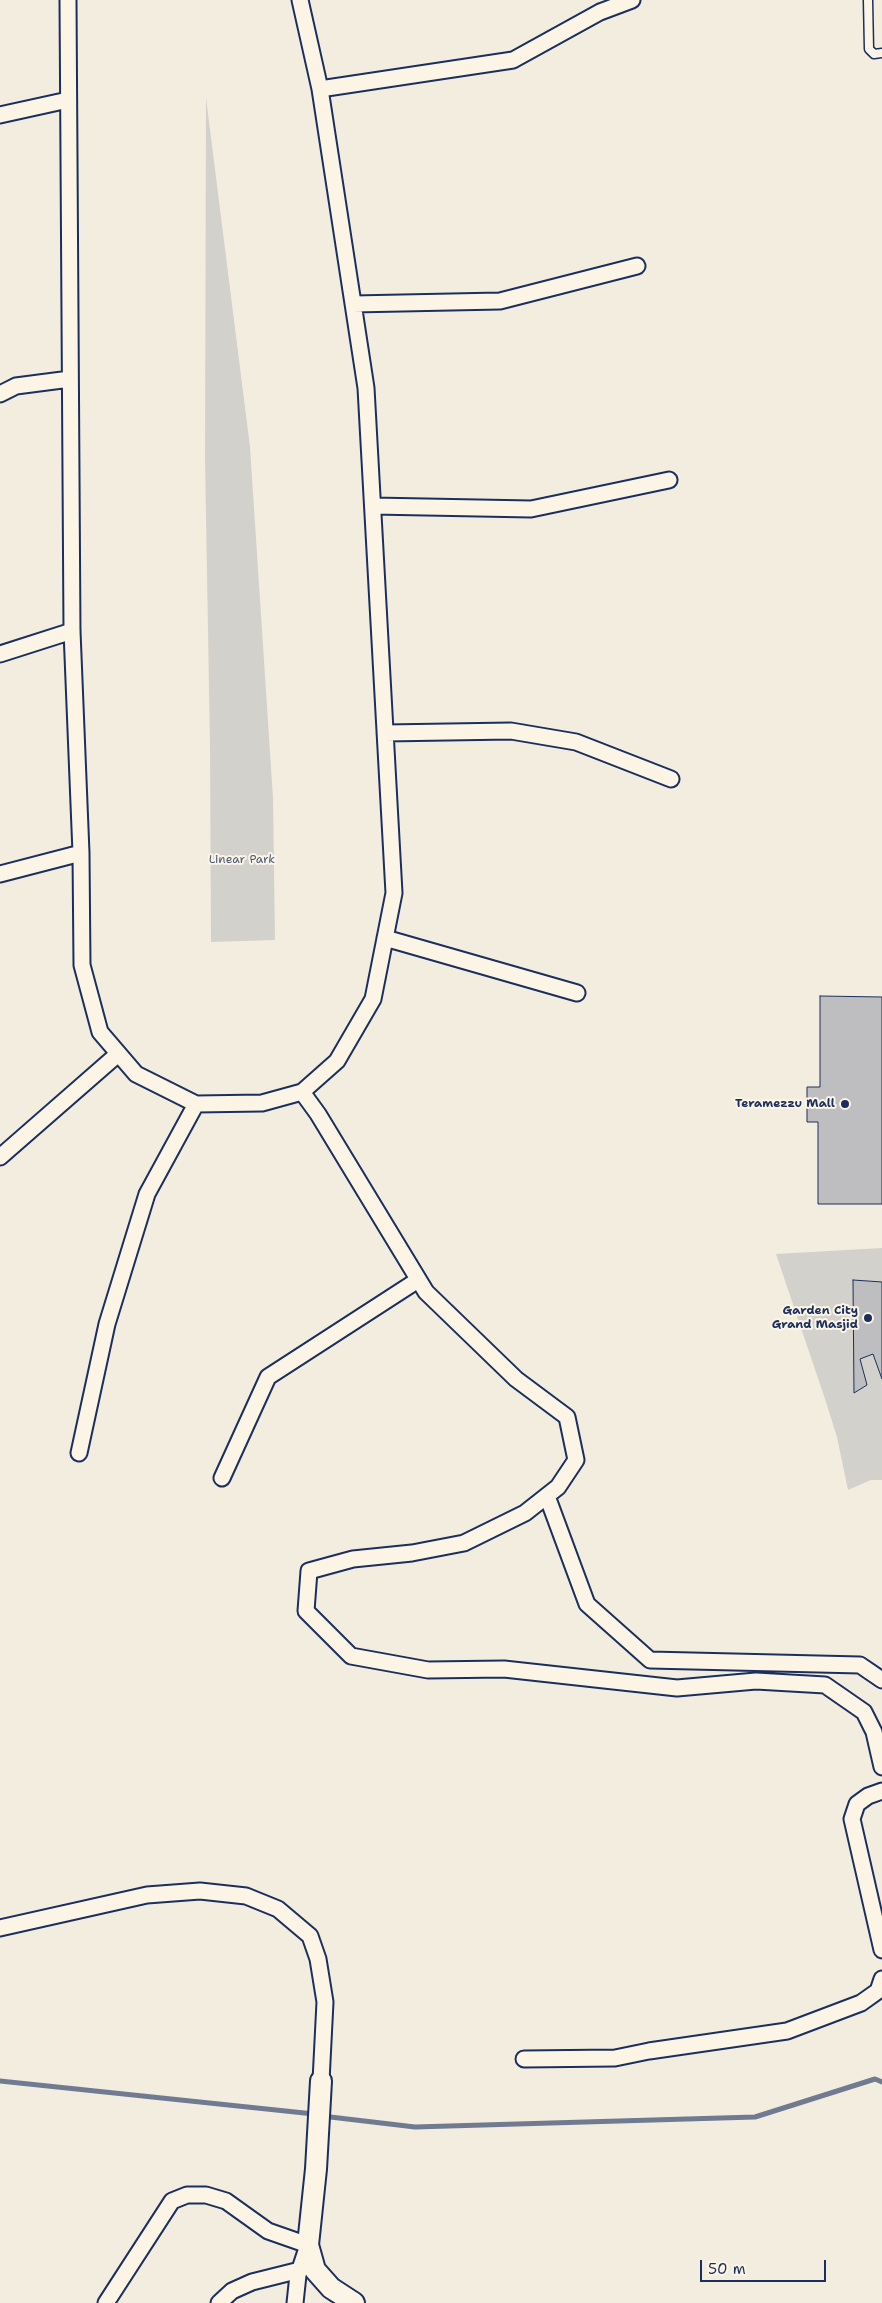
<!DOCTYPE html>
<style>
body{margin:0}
#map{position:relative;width:882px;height:2303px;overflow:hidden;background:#f3ede0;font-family:"Shantell Sans",sans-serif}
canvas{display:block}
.scale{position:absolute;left:700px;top:2260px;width:126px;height:22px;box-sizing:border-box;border:2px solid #1b2f5e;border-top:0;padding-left:6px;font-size:15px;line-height:18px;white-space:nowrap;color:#1b2f5e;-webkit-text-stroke:4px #fcf5e5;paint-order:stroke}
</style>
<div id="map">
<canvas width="882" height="2303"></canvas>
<div class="scale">50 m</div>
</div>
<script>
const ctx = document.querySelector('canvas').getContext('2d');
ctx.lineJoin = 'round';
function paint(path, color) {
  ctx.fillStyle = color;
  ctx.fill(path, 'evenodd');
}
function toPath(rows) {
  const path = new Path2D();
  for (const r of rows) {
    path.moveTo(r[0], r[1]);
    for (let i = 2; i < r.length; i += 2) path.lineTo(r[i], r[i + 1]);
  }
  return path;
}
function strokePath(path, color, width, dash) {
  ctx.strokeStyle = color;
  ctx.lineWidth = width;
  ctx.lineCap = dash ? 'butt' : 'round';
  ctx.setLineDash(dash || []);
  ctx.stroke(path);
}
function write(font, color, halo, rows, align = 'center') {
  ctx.font = font + ' "Shantell Sans",sans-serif';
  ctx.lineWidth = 4;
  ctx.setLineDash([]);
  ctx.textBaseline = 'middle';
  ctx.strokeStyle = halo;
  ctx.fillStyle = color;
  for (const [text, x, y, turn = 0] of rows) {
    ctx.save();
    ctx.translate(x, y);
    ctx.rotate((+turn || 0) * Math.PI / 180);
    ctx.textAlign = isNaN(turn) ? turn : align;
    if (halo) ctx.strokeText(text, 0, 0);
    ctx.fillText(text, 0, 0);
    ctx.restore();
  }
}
const green = toPath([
 [206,98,250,447,273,798,275,940,211,942,210,746,205,458],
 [882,1248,882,1480,871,1480,848,1490,837,1437,825,1399,776,1254]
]);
const stream = toPath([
 [0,2081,314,2114],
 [322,2116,415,2127,755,2117,875,2079,882,2082]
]);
const building = toPath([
 [820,996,882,997,882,1204,818,1204,818,1122,807,1122,807,1087,820,1087,820,996],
 [853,1280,882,1282,882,1379,873,1354,860,1359,867,1385,854,1393,853,1280]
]);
const service = toPath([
 [868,0,869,49,874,54,882,53]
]);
const minor = toPath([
 [68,0,72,631,81,853,82,965,100,1032,136,1074,196,1104,262,1103,302,1092],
 [300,0,320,89,366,388,394,893,373,999,337,1061,302,1092,318,1114,426,1292,516,1379,567,1417,576,1460,558,1487,525,1513,464,1543,412,1553,353,1559,309,1571,306,1611,351,1656,428,1670,504,1669,677,1688,756,1681,825,1685,864,1712,874,1732,882,1767],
 [320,89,513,60,600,12,632,0],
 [0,115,68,100],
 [353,304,500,301,637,266],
 [0,394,16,386,70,379],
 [373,506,531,509,669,480],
 [0,654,72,631],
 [385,733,511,731,576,742,671,779],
 [0,874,81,853],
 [385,938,577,993],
 [0,1157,118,1054],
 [79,1453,107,1324,147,1194,196,1104],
 [222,1478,268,1377,418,1280],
 [547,1496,587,1604,650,1660,860,1665,882,1680],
 [882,1791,868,1796,857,1804,852,1819,882,1950],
 [0,1928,147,1895,200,1891,246,1896,278,1909,310,1936,318,1959,325,2002,321,2081],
 [524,2059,615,2058,649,2051,787,2031,861,2003,878,1991,882,1979],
 [106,2303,172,2201,187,2195,206,2195,226,2201,268,2231,308,2245,298,2275,295,2303],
 [219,2303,232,2291,252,2282,300,2270]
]);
const tertiary = toPath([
 [321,2081,316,2169,308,2245,315,2270,331,2288,354,2303]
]);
const markers = [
 [845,1104,5,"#1b2f5e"],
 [868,1318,5,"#1b2f5e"]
];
const parkNames = [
 ["Linear Park",242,860]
];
const poiNames = [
 ["Teramezzu Mall",835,1104],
 ["Garden City",858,1311],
 ["Grand Masjid",858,1325]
];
paint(green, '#d3d1cc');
strokePath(stream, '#707a91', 5);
paint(building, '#bebec0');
strokePath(building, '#1b2f5e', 1);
strokePath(service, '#1b2f5e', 11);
strokePath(minor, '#1b2f5e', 19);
strokePath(tertiary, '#1b2f5e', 24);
strokePath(service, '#fcf5e5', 8);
strokePath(minor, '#fcf5e5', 15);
strokePath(tertiary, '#fcf5e5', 20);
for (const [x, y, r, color] of markers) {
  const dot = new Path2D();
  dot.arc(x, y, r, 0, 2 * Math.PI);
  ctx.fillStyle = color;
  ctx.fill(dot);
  strokePath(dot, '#fcf5e5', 2);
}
write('12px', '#49587a', '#fcf5e5', parkNames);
write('bold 12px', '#1b2f5e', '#fcf5e5', poiNames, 'right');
</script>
